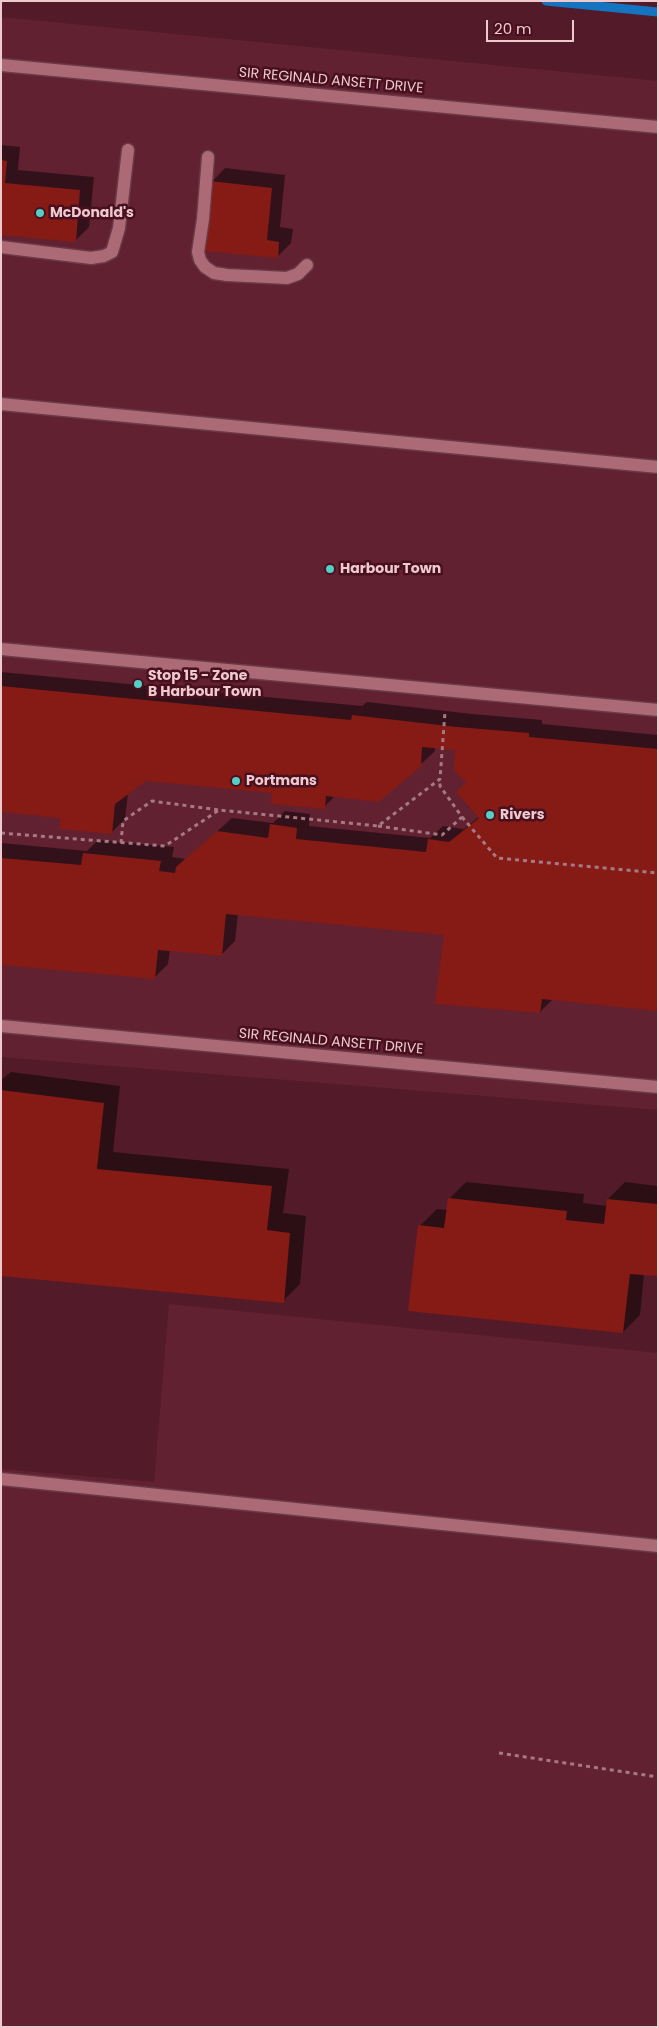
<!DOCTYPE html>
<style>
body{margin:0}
#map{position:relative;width:659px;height:2028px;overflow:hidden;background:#531b29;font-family:Poppins,sans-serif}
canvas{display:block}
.frame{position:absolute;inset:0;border:2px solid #eec9ce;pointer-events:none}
.scale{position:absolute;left:486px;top:20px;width:88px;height:22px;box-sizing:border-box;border:2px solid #eec9ce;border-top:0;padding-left:6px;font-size:15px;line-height:18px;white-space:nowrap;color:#eec9ce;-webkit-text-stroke:4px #48101f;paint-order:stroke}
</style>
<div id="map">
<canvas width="659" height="2028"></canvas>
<div class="frame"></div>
<div class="scale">20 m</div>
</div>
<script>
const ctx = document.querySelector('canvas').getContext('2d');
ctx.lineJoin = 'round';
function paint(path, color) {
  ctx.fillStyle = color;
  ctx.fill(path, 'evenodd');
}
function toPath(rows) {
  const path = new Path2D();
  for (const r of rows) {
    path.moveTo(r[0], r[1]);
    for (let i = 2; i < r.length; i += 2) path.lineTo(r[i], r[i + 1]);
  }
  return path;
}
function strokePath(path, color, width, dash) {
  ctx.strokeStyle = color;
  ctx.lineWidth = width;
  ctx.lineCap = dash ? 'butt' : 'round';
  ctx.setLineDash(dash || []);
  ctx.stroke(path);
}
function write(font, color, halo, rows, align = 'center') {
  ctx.font = font + ' Poppins,sans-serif';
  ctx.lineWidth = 5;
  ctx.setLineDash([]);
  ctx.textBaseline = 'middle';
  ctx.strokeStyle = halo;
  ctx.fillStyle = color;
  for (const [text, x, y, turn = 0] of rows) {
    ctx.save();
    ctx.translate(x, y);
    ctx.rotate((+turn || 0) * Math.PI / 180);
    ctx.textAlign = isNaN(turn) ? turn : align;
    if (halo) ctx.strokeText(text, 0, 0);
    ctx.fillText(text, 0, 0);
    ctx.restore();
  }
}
const built = toPath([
 [1,17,658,81,658,1110,1,1057],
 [169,1304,658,1353,658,2027,1,2027,1,1469,154,1482]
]);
const shadow = toPath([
 [1,145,20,147,18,170,94,177,89,227,75,241,1,234],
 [225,168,285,175,280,227,293,229,291,243,277,257,212,182],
 [1,672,362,706,367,702,472,714,542,720,542,724,658,735,658,1009,553,999,540,1012,445,933,238,914,235,941,222,954,170,950,168,964,154,978,1,964,1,843,87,851,98,840,174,847,172,857,186,859,232,818,273,823,285,811,310,814,309,826,430,838,443,826,464,829,480,816,456,749,435,747,435,751,420,765,335,796,324,807,273,792,145,779,128,793,125,819,111,833,62,817,1,811],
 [11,1072,120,1086,113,1152,289,1169,283,1213,306,1216,300,1284,283,1301,1,1275,1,1080],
 [466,1182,584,1194,583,1203,607,1206,608,1199,625,1182,658,1186,658,1274,644,1274,640,1315,623,1332,420,1226,437,1209,448,1210,449,1199]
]);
const stream = toPath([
 [546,1,658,12]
]);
const building = toPath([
 [1,160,7,161,5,183,80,190,76,242,1,235],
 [210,181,272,188,267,240,279,242,278,258,202,251],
 [1,686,351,720,352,715,457,727,529,733,529,737,658,749,658,1011,542,999,540,1013,435,1004,444,935,226,914,222,956,158,950,155,979,1,965,1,858,81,865,83,853,161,861,159,871,175,873,176,867,217,831,268,838,270,824,297,828,296,839,426,852,428,839,449,842,479,818,456,792,466,783,454,770,455,750,422,747,421,766,379,802,326,796,325,809,271,804,272,793,146,781,115,804,112,834,59,829,60,818,1,812],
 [1,1090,104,1103,97,1169,272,1186,267,1230,290,1233,284,1303,1,1276],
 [448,1198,567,1211,566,1220,604,1224,607,1199,658,1204,657,1276,630,1274,623,1333,408,1311,418,1225,444,1228]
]);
const path = toPath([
 [462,817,497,858,658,873],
 [378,826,442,835,462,817,440,786,440,780],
 [1,833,165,846,219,810,378,826,440,779,445,712],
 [121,843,123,821,152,801,219,810],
 [499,1753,658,1777]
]);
const minor = toPath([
 [1,65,658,127],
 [208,157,203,219,198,252,200,260,205,267,214,273,227,275,287,278,298,274,307,265],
 [1,247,91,258,104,256,112,252,119,228,128,150],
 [1,404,658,467],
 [1,649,658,710],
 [1,1026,658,1087],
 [1,1479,658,1546]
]);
const markers = [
 [40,213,5,"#55cec5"],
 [330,569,5,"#55cec5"],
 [138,684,5,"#55cec5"],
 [236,781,5,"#55cec5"],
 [490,815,5,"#55cec5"]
];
const streetNames = [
 ["SIR REGINALD ANSETT DRIVE",331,81,5],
 ["SIR REGINALD ANSETT DRIVE",331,1042,5]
];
const poiNames = [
 ["McDonald's",50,213],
 ["Harbour Town",340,569],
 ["Stop 15 - Zone",148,676],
 ["B Harbour Town",148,692],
 ["Portmans",246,781],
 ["Rivers",500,815]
];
paint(built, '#612131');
paint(shadow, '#0007');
strokePath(stream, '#1474bf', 9);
paint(building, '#851b14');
strokePath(minor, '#6a3946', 15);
strokePath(path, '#a77982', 3, [4, 4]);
strokePath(minor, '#ab6a75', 12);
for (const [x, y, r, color] of markers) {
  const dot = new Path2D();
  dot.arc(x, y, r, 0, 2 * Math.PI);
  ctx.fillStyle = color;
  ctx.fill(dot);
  strokePath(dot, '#48101f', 2);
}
write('14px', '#eec9ce', '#48101f', streetNames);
write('bold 14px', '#eec9ce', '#48101f', poiNames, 'left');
</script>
